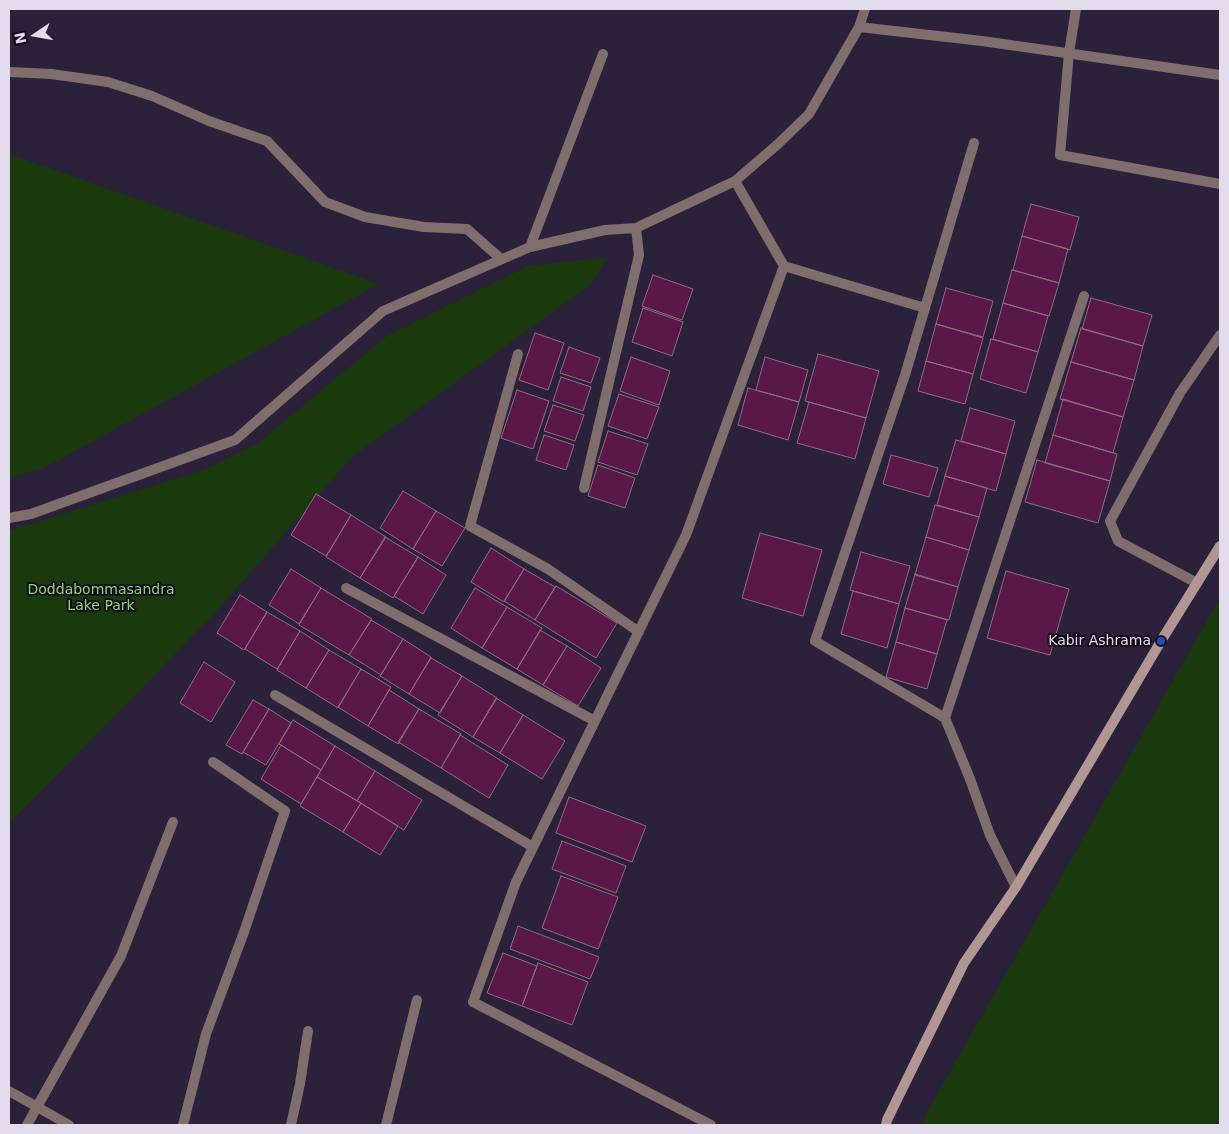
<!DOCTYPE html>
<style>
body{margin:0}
#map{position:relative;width:1229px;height:1134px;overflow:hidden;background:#2c213b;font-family:"DejaVu Sans",sans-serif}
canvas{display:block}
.frame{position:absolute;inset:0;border:10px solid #e2dced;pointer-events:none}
.north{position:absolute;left:10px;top:10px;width:50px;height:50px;-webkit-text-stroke:4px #120d19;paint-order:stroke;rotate:258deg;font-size:14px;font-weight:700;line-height:20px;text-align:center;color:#e2dced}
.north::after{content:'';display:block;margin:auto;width:18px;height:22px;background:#e2dced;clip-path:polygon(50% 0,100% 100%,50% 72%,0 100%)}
</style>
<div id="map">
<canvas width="1229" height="1134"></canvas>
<div class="frame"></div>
<div class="north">N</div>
</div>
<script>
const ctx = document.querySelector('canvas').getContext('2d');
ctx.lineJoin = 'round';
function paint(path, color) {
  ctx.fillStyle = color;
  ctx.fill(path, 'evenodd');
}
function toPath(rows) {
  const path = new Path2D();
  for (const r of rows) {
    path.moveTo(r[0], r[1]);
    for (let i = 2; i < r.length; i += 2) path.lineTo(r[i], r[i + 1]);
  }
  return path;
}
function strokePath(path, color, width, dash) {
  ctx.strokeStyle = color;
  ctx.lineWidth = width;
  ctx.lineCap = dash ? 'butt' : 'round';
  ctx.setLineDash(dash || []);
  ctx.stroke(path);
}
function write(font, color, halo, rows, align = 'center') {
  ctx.font = font + ' "DejaVu Sans",sans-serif';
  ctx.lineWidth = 4;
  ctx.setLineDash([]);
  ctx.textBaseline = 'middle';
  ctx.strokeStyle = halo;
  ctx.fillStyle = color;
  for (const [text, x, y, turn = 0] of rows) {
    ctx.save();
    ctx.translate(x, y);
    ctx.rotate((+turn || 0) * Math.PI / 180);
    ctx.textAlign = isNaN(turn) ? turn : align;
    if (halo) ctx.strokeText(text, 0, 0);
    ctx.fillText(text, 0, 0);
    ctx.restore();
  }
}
const green = toPath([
 [9,154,379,284,44,468,9,478],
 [608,257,590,285,352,457,214,614,9,824,9,531,207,469,257,444,387,336,528,266],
 [1220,598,1220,1125,922,1125,926,1114]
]);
const building = toPath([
 [1031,204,1079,217,1070,250,1022,236,1031,204],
 [1022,236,1068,249,1059,283,1013,270,1022,236],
 [1012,270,1059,283,1049,316,1003,303,1012,270],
 [653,275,693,289,682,320,642,306,653,275],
 [946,288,993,301,983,337,936,324,946,288],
 [1091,298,1152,315,1143,346,1082,329,1091,298],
 [1003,303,1048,316,1038,352,993,339,1003,303],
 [643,308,683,322,672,356,632,342,643,308],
 [936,324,983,338,973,374,926,361,936,324],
 [1081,328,1143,346,1134,380,1071,362,1081,328],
 [535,333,564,343,548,390,519,380,535,333],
 [991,339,1038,352,1026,393,980,379,991,339],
 [569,347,600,358,591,383,560,373,569,347],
 [818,354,879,371,866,418,805,401,818,354],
 [631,357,670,371,659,405,620,391,631,357],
 [765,357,808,370,799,402,756,390,765,357],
 [926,361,973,374,965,404,918,391,926,361],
 [1071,362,1134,380,1123,417,1060,399,1071,362],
 [561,377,591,387,583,411,553,401,561,377],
 [748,388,799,402,788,440,738,425,748,388],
 [517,390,549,401,533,449,501,438,517,390],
 [619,394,659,407,647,439,608,426,619,394],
 [1063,399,1123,417,1113,453,1053,435,1063,399],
 [809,402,866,418,855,459,797,443,809,402],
 [553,405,584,415,575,441,544,431,553,405],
 [970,408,1015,421,1006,454,961,441,970,408],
 [608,431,648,444,637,475,598,462,608,431],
 [544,435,574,445,566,470,536,460,544,435],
 [1053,435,1117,454,1110,481,1045,463,1053,435],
 [956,440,1006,454,996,491,945,476,956,440],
 [891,455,938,468,929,497,883,484,891,455],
 [1037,460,1110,481,1098,523,1025,502,1037,460],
 [598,465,635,478,625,508,588,496,598,465],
 [945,476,987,488,979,517,937,505,945,476],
 [403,491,436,511,413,549,380,528,403,491],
 [316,494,351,515,326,556,291,535,316,494],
 [935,505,979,517,969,550,926,537,935,505],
 [436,511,465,528,442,566,413,549,436,511],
 [351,515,386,537,360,578,326,557,351,515],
 [760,533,822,550,803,616,742,598,760,533],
 [385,537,418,557,393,598,360,578,385,537],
 [926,537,969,550,958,587,915,575,926,537],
 [491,548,524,569,504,602,471,582,491,548],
 [861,552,910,566,899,604,850,590,861,552],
 [418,557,446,575,423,614,394,596,418,557],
 [291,569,321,588,299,624,269,605,291,569],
 [524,569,555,587,535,620,504,601,524,569],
 [1006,571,1069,589,1050,655,987,638,1006,571],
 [915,574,958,587,949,620,905,608,915,574],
 [556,586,617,623,596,658,535,620,556,586],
 [321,588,372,619,349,655,299,625,321,588],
 [475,588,507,607,482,648,451,628,475,588],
 [853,591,899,604,887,648,841,634,853,591],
 [240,595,267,612,244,650,217,633,240,595],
 [507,607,542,628,517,669,482,648,507,607],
 [905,608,947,620,937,654,896,642,905,608],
 [267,612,300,631,277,669,245,649,267,612],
 [371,620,403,639,381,675,349,655,371,620],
 [540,630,567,646,543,685,517,669,540,630],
 [300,631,329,650,306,688,277,670,300,631],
 [403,639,431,657,409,694,380,676,403,639],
 [896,642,937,654,927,689,886,677,896,642],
 [567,646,601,668,578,706,543,685,567,646],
 [329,650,361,669,338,708,306,688,329,650],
 [431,658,462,676,440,713,409,694,431,658],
 [204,662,235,682,211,722,180,703,204,662],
 [361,669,391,687,368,726,338,707,361,669],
 [462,676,497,698,473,737,438,715,462,676],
 [389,690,419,709,398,744,368,726,389,690],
 [496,698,523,715,500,753,473,737,496,698],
 [253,700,269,709,242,754,226,745,253,700],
 [269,709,291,723,266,765,243,752,269,709],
 [419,709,461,734,441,768,398,742,419,709],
 [523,715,565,741,542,779,500,753,523,715],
 [293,720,335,746,321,770,279,744,293,720],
 [460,735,508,765,489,798,441,768,460,735],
 [281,745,321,770,301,804,261,779,281,745],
 [335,746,375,771,357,801,317,777,335,746],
 [375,771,422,800,404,830,357,801,375,771],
 [317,777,361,803,343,832,300,806,317,777],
 [569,797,646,826,632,862,556,833,569,797],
 [361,803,398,826,380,855,343,832,361,803],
 [562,841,626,866,616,893,552,869,562,841],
 [561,876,618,897,598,949,542,928,561,876],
 [518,926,599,957,590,979,510,949,518,926],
 [503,953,537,966,522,1006,487,993,503,953],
 [538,963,588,982,572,1025,522,1006,538,963]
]);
const lane = toPath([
 [530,247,603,54]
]);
const street = toPath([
 [1076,9,1069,53,1060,155,1220,184],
 [859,27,865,9],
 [9,72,51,74,108,82,152,96,209,121,267,141,325,202,365,217,424,227,467,229,501,259],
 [974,143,905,375,815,641,945,718,970,779,990,835,1016,887],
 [925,308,784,266,735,181,778,144,809,114,859,27,982,41,1220,75],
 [518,354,470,526,548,569,639,632],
 [584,488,639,255,636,228],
 [9,518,31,514,235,440,383,311,530,247,605,230,636,228,735,181],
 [1197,583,1118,541,1110,521,1180,393,1220,335],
 [346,588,595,721],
 [275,695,533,847],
 [945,718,1084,296],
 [9,1091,69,1125],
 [27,1125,121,956,173,822],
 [183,1125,206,1034,244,932,285,811,213,762],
 [291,1125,300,1084,308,1031],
 [386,1125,417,1000],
 [711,1125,473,1002,516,882,686,535,784,266]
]);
const secondary = toPath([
 [886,1125,887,1120,964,963,1016,887,1161,641,1220,546]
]);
const markers = [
 [1161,641,5,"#1a4fb4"]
];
const parkNames = [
 ["Doddabommasandra",101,590],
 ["Lake Park",101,606]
];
const poiNames = [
 ["Kabir Ashrama",1151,641]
];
paint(green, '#1a3a0d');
paint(building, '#591847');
strokePath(building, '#8d6d81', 1);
strokePath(lane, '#7f6e6c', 10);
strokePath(street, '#7f6e6c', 10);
strokePath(secondary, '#b29693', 10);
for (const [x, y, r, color] of markers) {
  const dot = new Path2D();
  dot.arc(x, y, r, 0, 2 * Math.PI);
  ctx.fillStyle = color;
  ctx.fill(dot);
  strokePath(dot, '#120d19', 2);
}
write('14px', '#90d478', '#120d19', parkNames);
write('14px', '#e2dced', '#120d19', poiNames, 'right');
</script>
